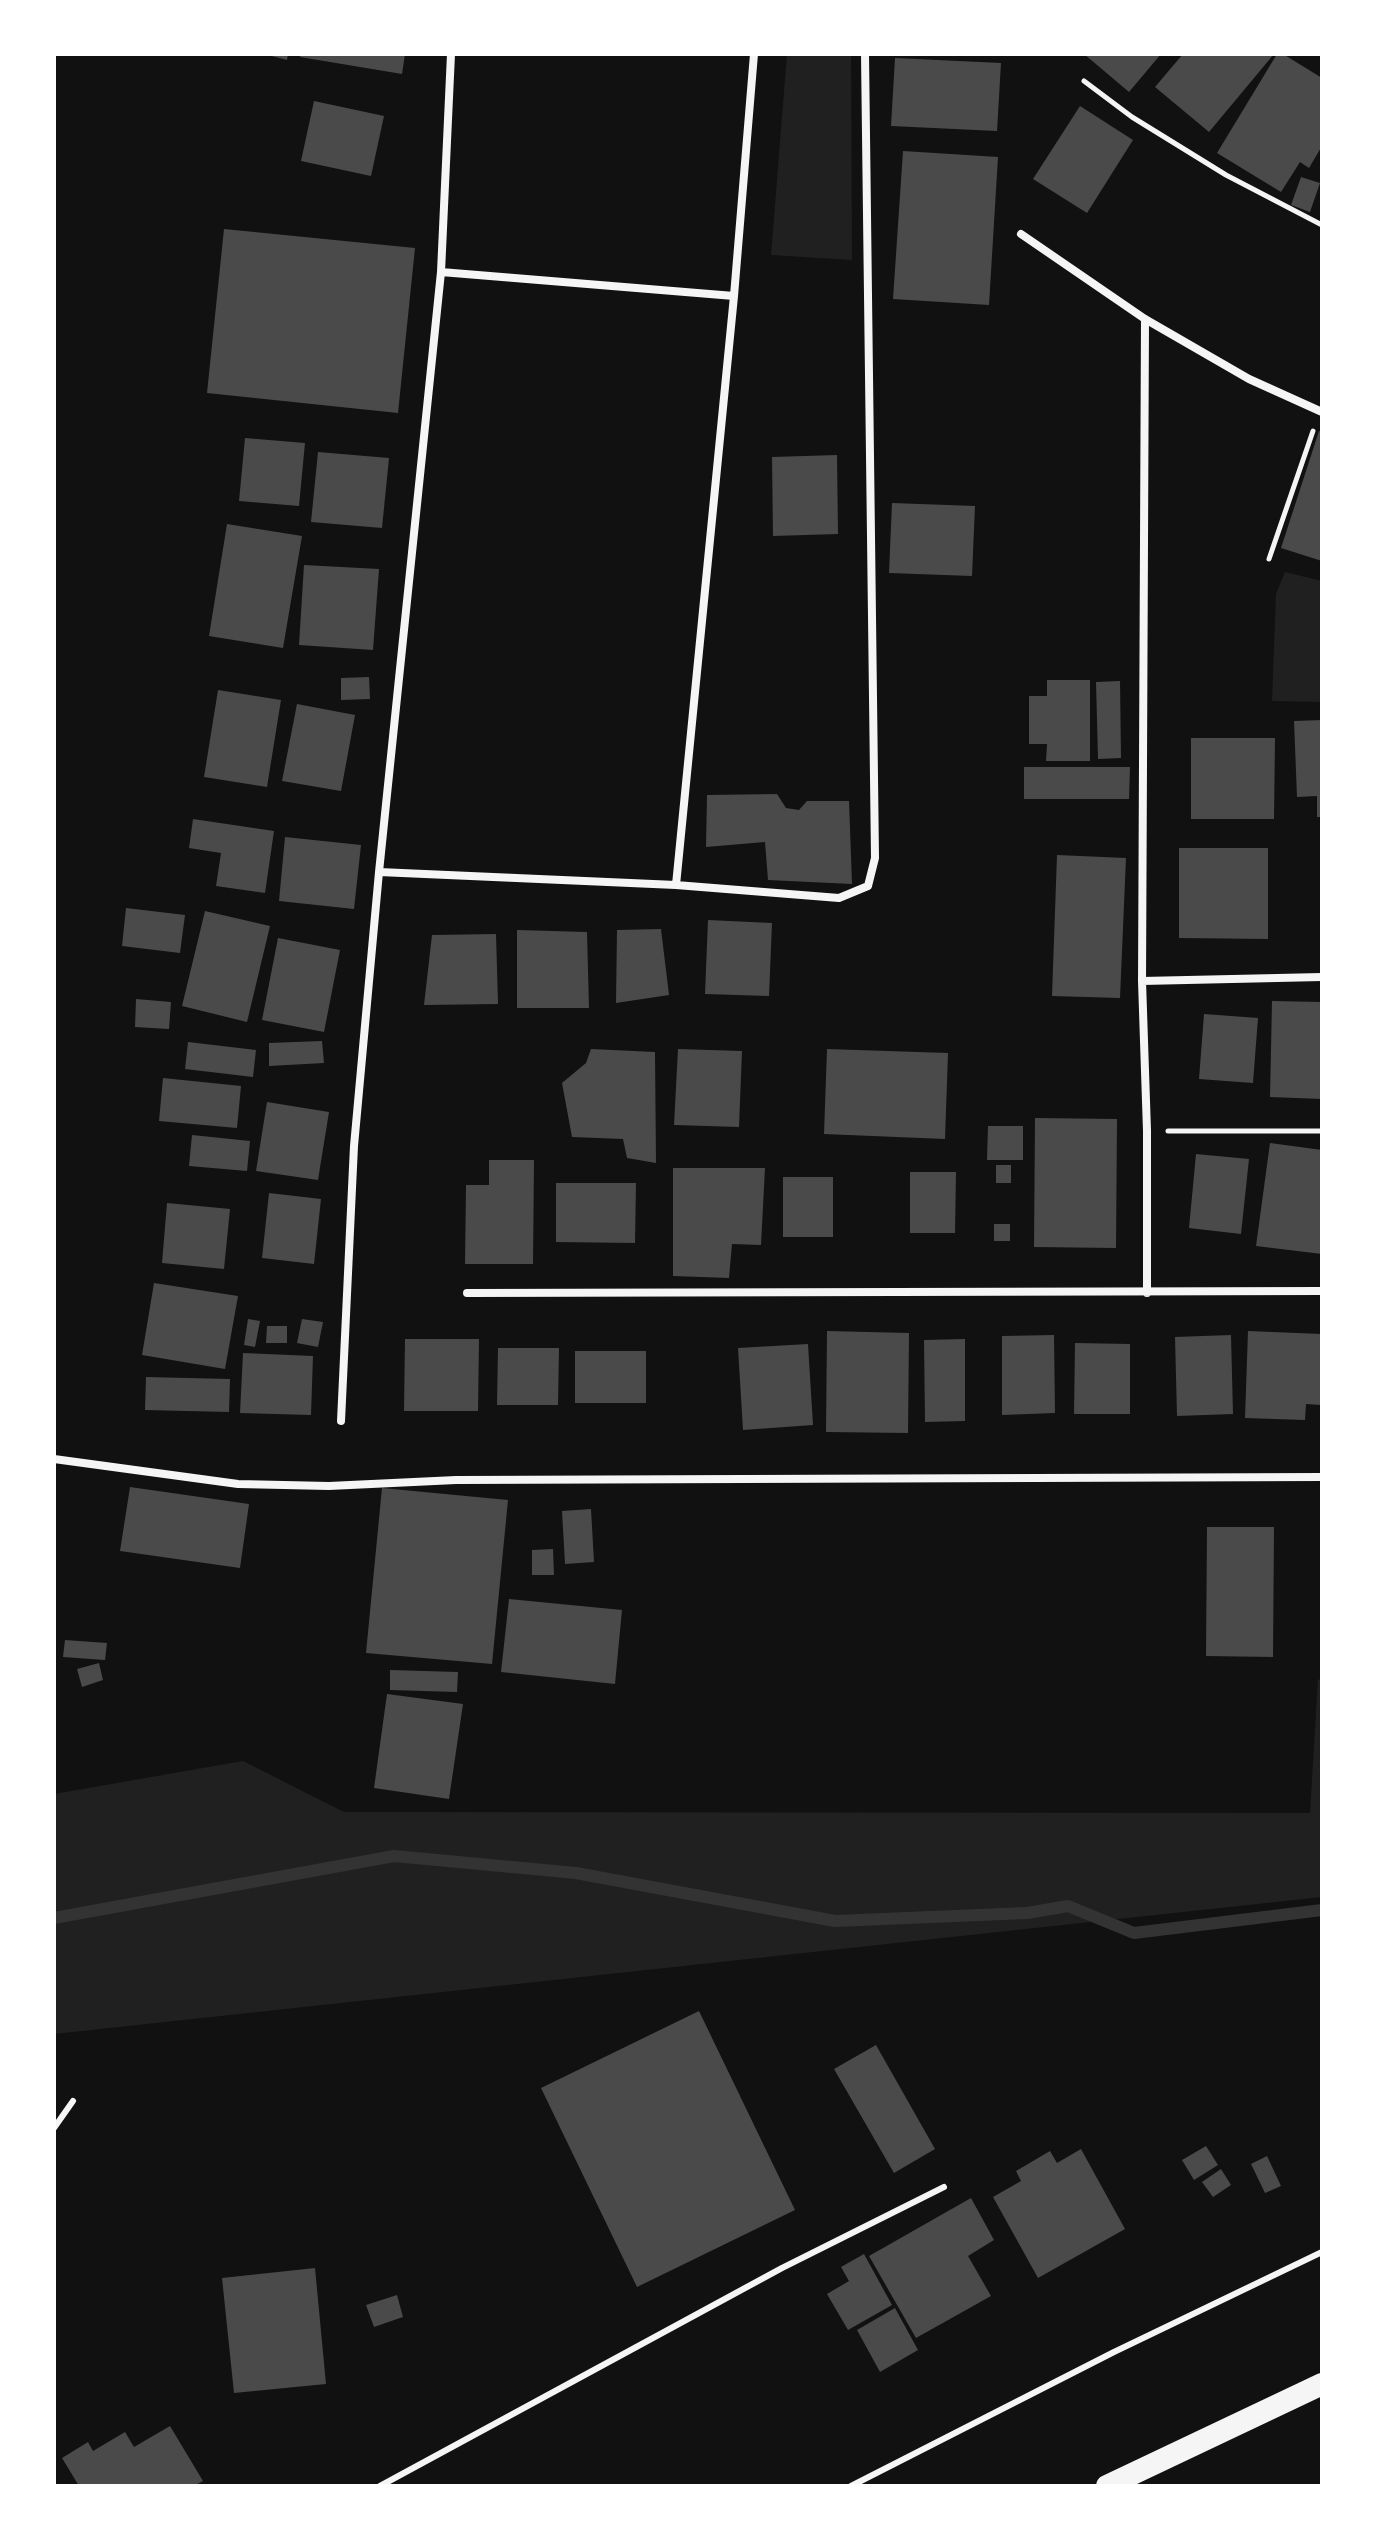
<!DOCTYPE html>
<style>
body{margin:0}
#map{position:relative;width:1376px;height:2540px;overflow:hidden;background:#111;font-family:"Work Sans",sans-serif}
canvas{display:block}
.frame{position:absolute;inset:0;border:56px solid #fff;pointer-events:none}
</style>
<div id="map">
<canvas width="1376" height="2540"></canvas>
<div class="frame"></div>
</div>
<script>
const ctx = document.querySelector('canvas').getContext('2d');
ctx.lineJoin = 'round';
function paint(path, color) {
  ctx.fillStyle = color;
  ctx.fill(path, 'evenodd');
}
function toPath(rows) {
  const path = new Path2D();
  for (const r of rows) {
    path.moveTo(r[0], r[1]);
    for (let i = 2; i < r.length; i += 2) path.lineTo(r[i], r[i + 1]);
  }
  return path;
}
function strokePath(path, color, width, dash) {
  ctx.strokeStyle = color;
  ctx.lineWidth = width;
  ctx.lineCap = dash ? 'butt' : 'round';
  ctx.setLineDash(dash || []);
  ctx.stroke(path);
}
const green = toPath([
 [787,54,851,54,852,260,771,255],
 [1285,572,1322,581,1322,702,1272,701,1276,594],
 [1318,1679,1322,1681,1322,1897,54,2034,54,1794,243,1761,344,1812,1310,1813]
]);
const stream = toPath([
 [54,1918,394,1856,576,1873,835,1921,1027,1913,1068,1906,1134,1933,1322,1910]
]);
const building = toPath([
 [264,54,288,54,287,60],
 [301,54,405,54,402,74,300,57],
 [1084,54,1161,54,1129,92],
 [1183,54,1274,54,1209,132,1155,87],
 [1277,54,1283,54,1322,78,1322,146,1309,168,1300,162,1281,192,1217,153],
 [895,58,1001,63,997,131,891,126],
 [314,101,384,116,371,176,301,161],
 [1080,106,1133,140,1087,213,1033,179],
 [903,151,998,157,989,305,893,299],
 [1301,177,1320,183,1310,212,1291,205],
 [224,229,415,248,398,413,207,393],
 [1319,431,1322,432,1322,561,1281,548],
 [245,438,305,443,299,506,239,501],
 [318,452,389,458,382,528,311,522],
 [837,455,838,534,773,536,772,457],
 [892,503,975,506,972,576,889,573],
 [227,524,302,536,283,648,209,636],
 [304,565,379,569,373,650,299,645],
 [369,677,370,699,341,700,341,678],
 [1047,680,1090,680,1090,761,1046,761,1047,744,1029,744,1029,696,1047,696],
 [1120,681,1121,758,1098,759,1096,682],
 [218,690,281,700,267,787,204,777],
 [297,704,355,715,341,791,282,781],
 [1322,720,1322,817,1317,817,1317,796,1297,797,1294,721],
 [1191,738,1275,738,1274,819,1191,819],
 [1024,767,1130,767,1129,799,1024,799],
 [777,794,786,808,799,810,807,801,849,801,852,884,768,880,765,842,706,847,707,795],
 [193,819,274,831,265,893,216,886,221,853,189,848],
 [285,837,361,845,354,909,279,901],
 [1179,848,1268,848,1268,939,1179,938],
 [1057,855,1126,858,1120,998,1052,996],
 [126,908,185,915,180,953,122,946],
 [205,911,270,926,247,1022,182,1006],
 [708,920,772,923,769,996,705,994],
 [661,929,669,995,616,1003,617,930],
 [517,930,587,932,589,1008,517,1008],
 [496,934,498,1004,424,1005,432,935],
 [278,938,340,950,324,1032,262,1020],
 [136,999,171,1002,169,1029,135,1027],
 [1272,1001,1322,1002,1322,1099,1270,1097],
 [1204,1014,1258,1018,1253,1083,1199,1079],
 [322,1041,324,1063,269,1066,269,1043],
 [188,1042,256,1050,253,1077,185,1069],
 [591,1049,655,1052,656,1163,627,1158,623,1139,572,1137,562,1083,586,1063],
 [678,1049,742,1051,739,1127,674,1125],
 [827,1049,948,1053,945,1139,824,1134],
 [163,1078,241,1086,237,1128,159,1121],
 [267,1102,329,1112,318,1180,256,1171],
 [1035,1118,1117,1119,1116,1248,1034,1247],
 [988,1126,1023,1126,1023,1160,987,1160],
 [192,1135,250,1141,247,1171,189,1166],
 [1270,1143,1322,1150,1322,1254,1256,1246],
 [1196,1154,1249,1159,1241,1234,1189,1228],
 [489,1160,534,1160,533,1264,465,1264,466,1185,489,1185],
 [996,1165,1011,1165,1011,1183,996,1183],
 [673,1168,765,1168,761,1245,732,1244,729,1278,673,1276],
 [910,1172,956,1172,955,1233,910,1233],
 [783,1177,833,1177,833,1237,783,1237],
 [556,1183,636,1183,635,1243,556,1242],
 [269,1193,321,1199,314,1264,262,1258],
 [167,1203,230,1209,224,1269,162,1263],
 [994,1224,1010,1224,1010,1241,994,1241],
 [154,1283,238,1296,225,1369,142,1355],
 [248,1319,260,1321,255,1347,244,1345],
 [302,1319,323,1322,318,1347,297,1343],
 [267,1326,287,1326,287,1343,266,1343],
 [827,1331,909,1333,908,1433,826,1432],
 [1248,1331,1322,1334,1321,1405,1306,1404,1305,1420,1245,1418],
 [1054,1335,1055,1413,1002,1415,1002,1336],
 [1231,1335,1233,1414,1177,1416,1175,1337],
 [405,1339,479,1339,478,1411,404,1411],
 [965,1339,965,1421,925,1422,924,1340],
 [1075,1343,1130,1344,1130,1414,1074,1414],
 [808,1344,813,1425,743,1430,738,1348],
 [498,1348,559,1348,558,1405,497,1405],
 [575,1351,646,1351,646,1403,575,1403],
 [243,1353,313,1356,311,1415,240,1413],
 [146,1377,230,1379,229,1412,145,1410],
 [130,1487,249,1504,240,1568,120,1551],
 [382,1488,508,1500,492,1664,366,1653],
 [591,1509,594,1562,565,1564,562,1511],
 [1207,1527,1274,1527,1273,1657,1206,1656],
 [553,1549,554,1575,532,1575,532,1550],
 [509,1599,622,1610,615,1684,501,1672],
 [65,1640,107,1643,105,1660,63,1657],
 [99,1663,103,1680,82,1687,77,1669],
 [390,1670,458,1672,457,1692,390,1690],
 [387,1694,463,1704,449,1799,374,1788],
 [699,2011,795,2210,637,2287,541,2088],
 [876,2045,935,2149,894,2173,834,2069],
 [1206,2146,1218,2165,1194,2180,1182,2160],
 [1081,2149,1125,2229,1038,2278,993,2197,1021,2181,1016,2171,1050,2151,1057,2163],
 [1267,2156,1281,2186,1265,2193,1251,2164],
 [1221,2169,1231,2185,1213,2197,1202,2182],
 [971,2198,994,2240,968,2256,991,2296,916,2338,869,2256],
 [864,2254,892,2305,848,2330,827,2294,849,2281,841,2267],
 [315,2268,326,2384,234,2393,222,2278],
 [397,2295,403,2317,374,2327,366,2305],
 [895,2308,918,2350,880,2372,857,2330],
 [170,2426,203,2481,194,2486,79,2486,62,2458,88,2442,93,2451,125,2432,134,2447]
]);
const path = toPath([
 [1084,81,1132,117,1226,175,1322,225],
 [1269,559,1313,431],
 [1168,1131,1322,1131]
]);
const service = toPath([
 [54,2128,73,2101],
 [380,2486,782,2268,944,2187],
 [851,2486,1114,2352,1322,2252]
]);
const minor = toPath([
 [1021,234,1145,319,1249,379,1322,412],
 [441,272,734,296],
 [1145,319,1142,981,1147,1131,1147,1293],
 [379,872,676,885,839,898,868,886,875,858,865,54],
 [676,885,734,296,754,54],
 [1142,981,1322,977],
 [467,1293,1322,1291],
 [341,1421,354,1146,379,872,441,272,451,54],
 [54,1459,238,1484,329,1486,456,1480,1322,1477]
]);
const trunk = toPath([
 [1107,2486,1322,2384]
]);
paint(green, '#202020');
strokePath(stream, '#333', 12);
paint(building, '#4a4a4a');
strokePath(path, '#f5f5f5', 5);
strokePath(service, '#f5f5f5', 6);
strokePath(minor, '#f5f5f5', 8);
strokePath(trunk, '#f5f5f5', 22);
</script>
